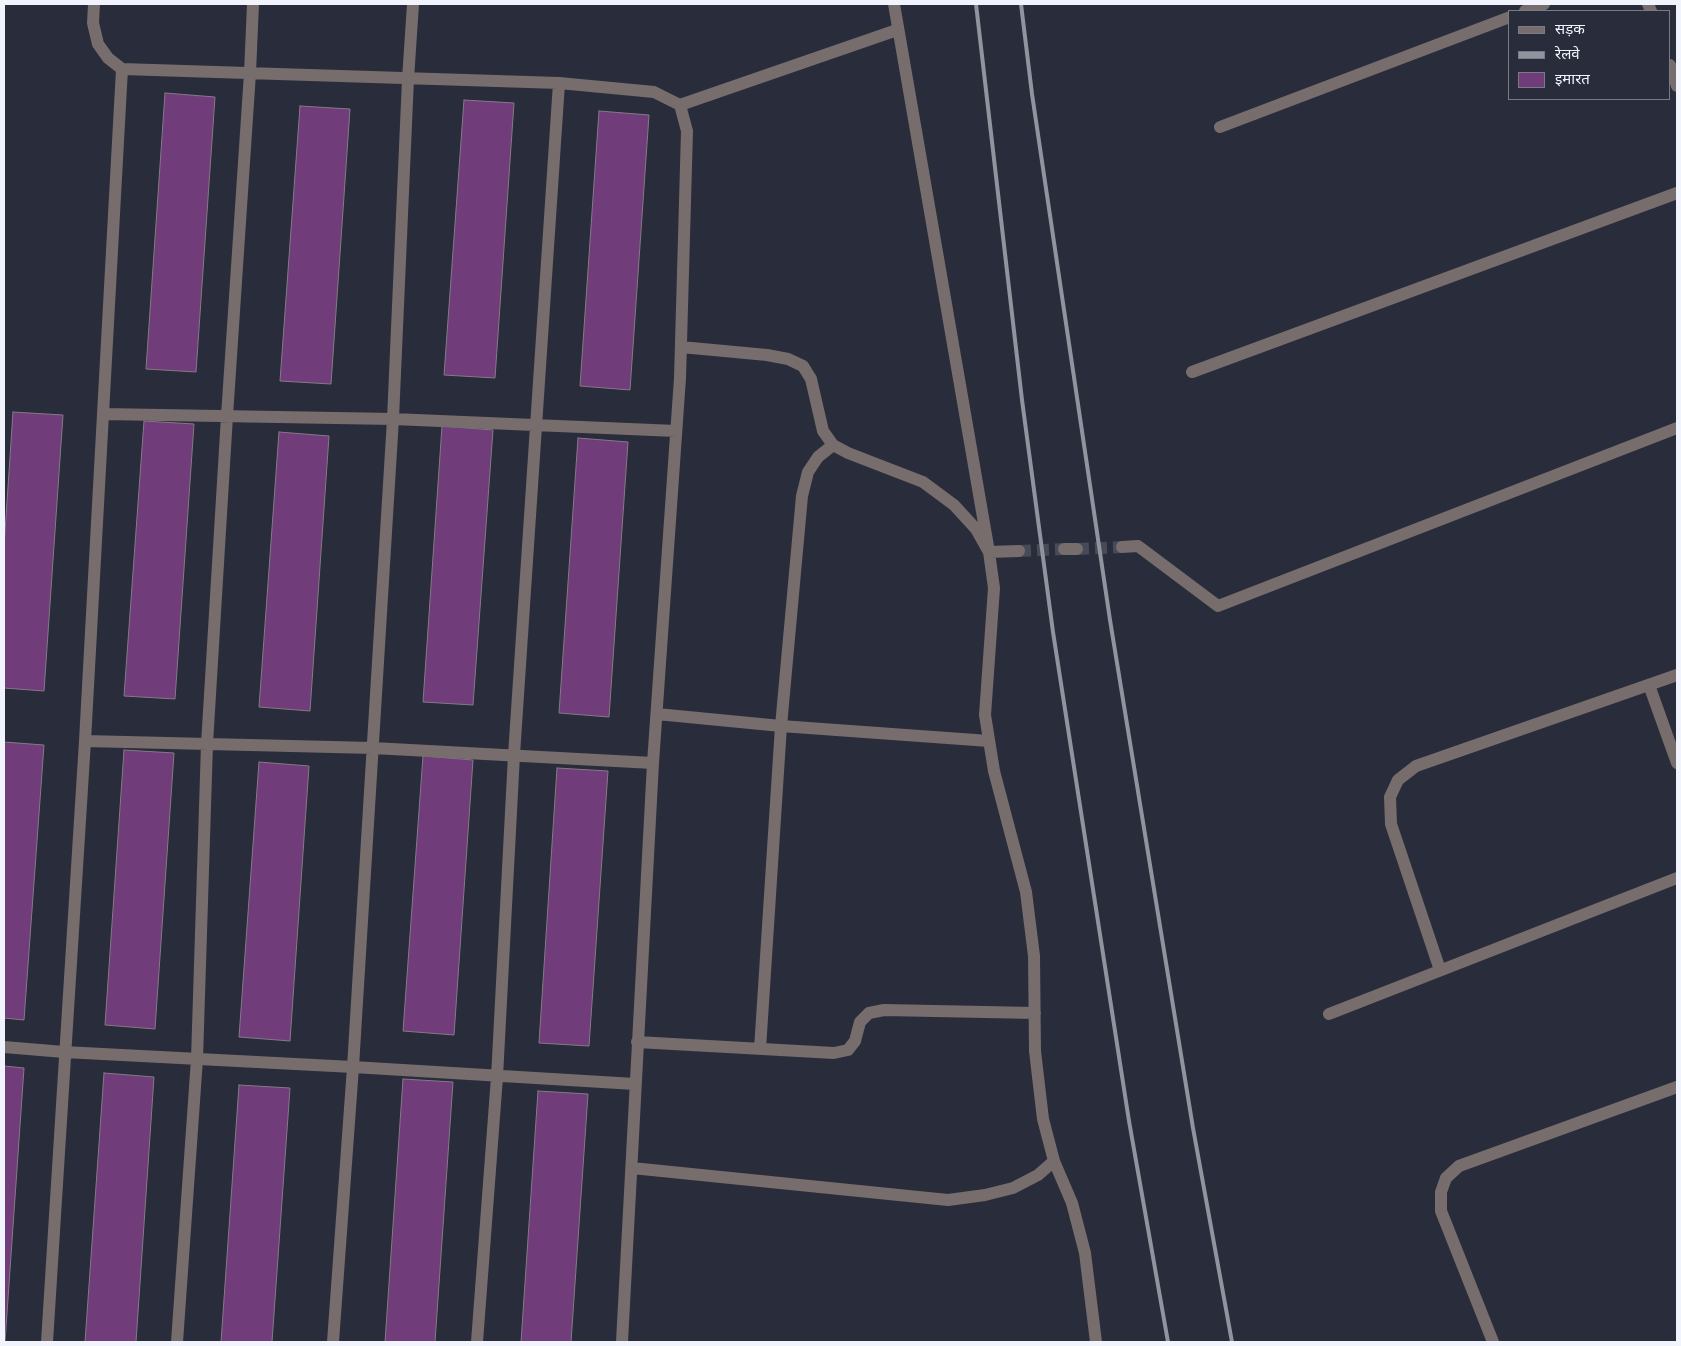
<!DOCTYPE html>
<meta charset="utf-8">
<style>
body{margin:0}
#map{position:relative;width:1681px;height:1346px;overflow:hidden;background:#292c3a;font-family:"DejaVu Sans","Noto Sans Devanagari",sans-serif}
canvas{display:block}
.frame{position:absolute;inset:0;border:5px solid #f1f4fd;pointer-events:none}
.legend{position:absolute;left:1508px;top:10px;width:162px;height:90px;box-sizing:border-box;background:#292c3a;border:1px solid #797c88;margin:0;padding:6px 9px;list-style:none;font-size:15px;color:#f1f4fd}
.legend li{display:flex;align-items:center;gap:10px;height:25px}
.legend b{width:25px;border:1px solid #797c88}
</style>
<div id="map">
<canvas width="1681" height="1346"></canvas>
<div class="frame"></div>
<ul class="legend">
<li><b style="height:6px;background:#766d6c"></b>सड़क</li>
<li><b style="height:6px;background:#91949f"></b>रेलवे</li>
<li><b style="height:14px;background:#703d7a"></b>इमारत</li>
</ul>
</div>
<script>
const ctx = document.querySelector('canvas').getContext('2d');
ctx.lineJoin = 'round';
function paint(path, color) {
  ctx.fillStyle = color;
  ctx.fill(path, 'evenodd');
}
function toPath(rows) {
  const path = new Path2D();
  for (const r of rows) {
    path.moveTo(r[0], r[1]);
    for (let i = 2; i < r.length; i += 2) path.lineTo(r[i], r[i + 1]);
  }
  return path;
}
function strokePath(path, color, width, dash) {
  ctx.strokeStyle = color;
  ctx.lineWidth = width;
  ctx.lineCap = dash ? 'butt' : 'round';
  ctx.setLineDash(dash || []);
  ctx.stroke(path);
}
const building = toPath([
 [165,93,215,97,196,372,146,369,165,93],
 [464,100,514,103,495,378,444,375,464,100],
 [300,106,350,109,331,384,280,381,300,106],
 [599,111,649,115,630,390,580,386,599,111],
 [13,412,63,415,44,691,4,688,4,547,13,412],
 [144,421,194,424,175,699,124,696,144,421],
 [442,426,493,430,473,705,423,702,442,426],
 [279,432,329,436,310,711,259,707,279,432],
 [578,438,628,442,609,717,559,713,578,438],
 [4,742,44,745,24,1020,4,1018,4,742],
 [124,750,174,753,155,1029,105,1025,124,750],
 [423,756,473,760,454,1035,403,1031,423,756],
 [259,762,309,766,290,1041,239,1037,259,762],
 [557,768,608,771,589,1046,539,1043,557,768],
 [4,1066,24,1068,5,1342,4,1342,4,1066],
 [104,1073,154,1077,136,1342,85,1342,104,1073],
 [403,1079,453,1082,435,1342,385,1342,403,1079],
 [239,1085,290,1088,272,1342,221,1342,239,1085],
 [538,1091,588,1094,571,1342,521,1342,538,1091]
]);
const minorTunnel = toPath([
 [1077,549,1122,547],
 [1019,551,1064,549]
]);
const minor = toPath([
 [94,4,93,23,98,44,108,58,122,69],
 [894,4,989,552,1019,551],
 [1648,4,1651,11],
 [1525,11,1544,4],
 [1670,65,1677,86],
 [680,105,897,30],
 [1220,127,1510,17],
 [681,347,767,355,788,359,803,366,811,379,823,431,833,445,848,453,923,482,954,505,976,529,989,552,994,588,985,715,994,771,1026,892,1034,956,1035,1051,1043,1119,1054,1161,1072,1203,1085,1253,1096,1342],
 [1192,372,1677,193],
 [103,414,393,419,676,431],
 [1122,547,1138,546,1218,606,1677,428],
 [1064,549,1077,549],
 [1649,685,1677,763],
 [657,714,781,726,989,741],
 [85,741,373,748,653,763],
 [1440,970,1391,824,1390,797,1398,780,1416,766,1677,675],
 [1329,1014,1677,878],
 [637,1042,834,1053,848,1050,855,1041,860,1022,869,1013,884,1010,1035,1013],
 [4,1047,64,1052,353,1067,635,1084],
 [760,1049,781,726,802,496,808,472,818,457,833,445],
 [632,1168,948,1200,985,1195,1013,1188,1038,1175,1054,1161],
 [47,1342,85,741,122,69,559,83,654,92,680,105,687,131,680,378,653,763,622,1342],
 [177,1342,197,1059,207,744,227,416,250,73,253,4],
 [333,1342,353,1067,393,419,408,79,413,4],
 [477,1342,497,1077,514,755,559,83],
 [1493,1342,1441,1211,1441,1192,1446,1178,1459,1166,1677,1087]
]);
const rail = toPath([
 [976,4,1022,400,1053,632,1129,1121,1168,1342],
 [1021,4,1032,94,1110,620,1193,1128,1232,1342]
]);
paint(building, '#703d7a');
strokePath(building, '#857987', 1);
strokePath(minorTunnel, '#474a57', 12, [12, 6]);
strokePath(minor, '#766d6c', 12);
strokePath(rail, '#91949f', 4);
</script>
